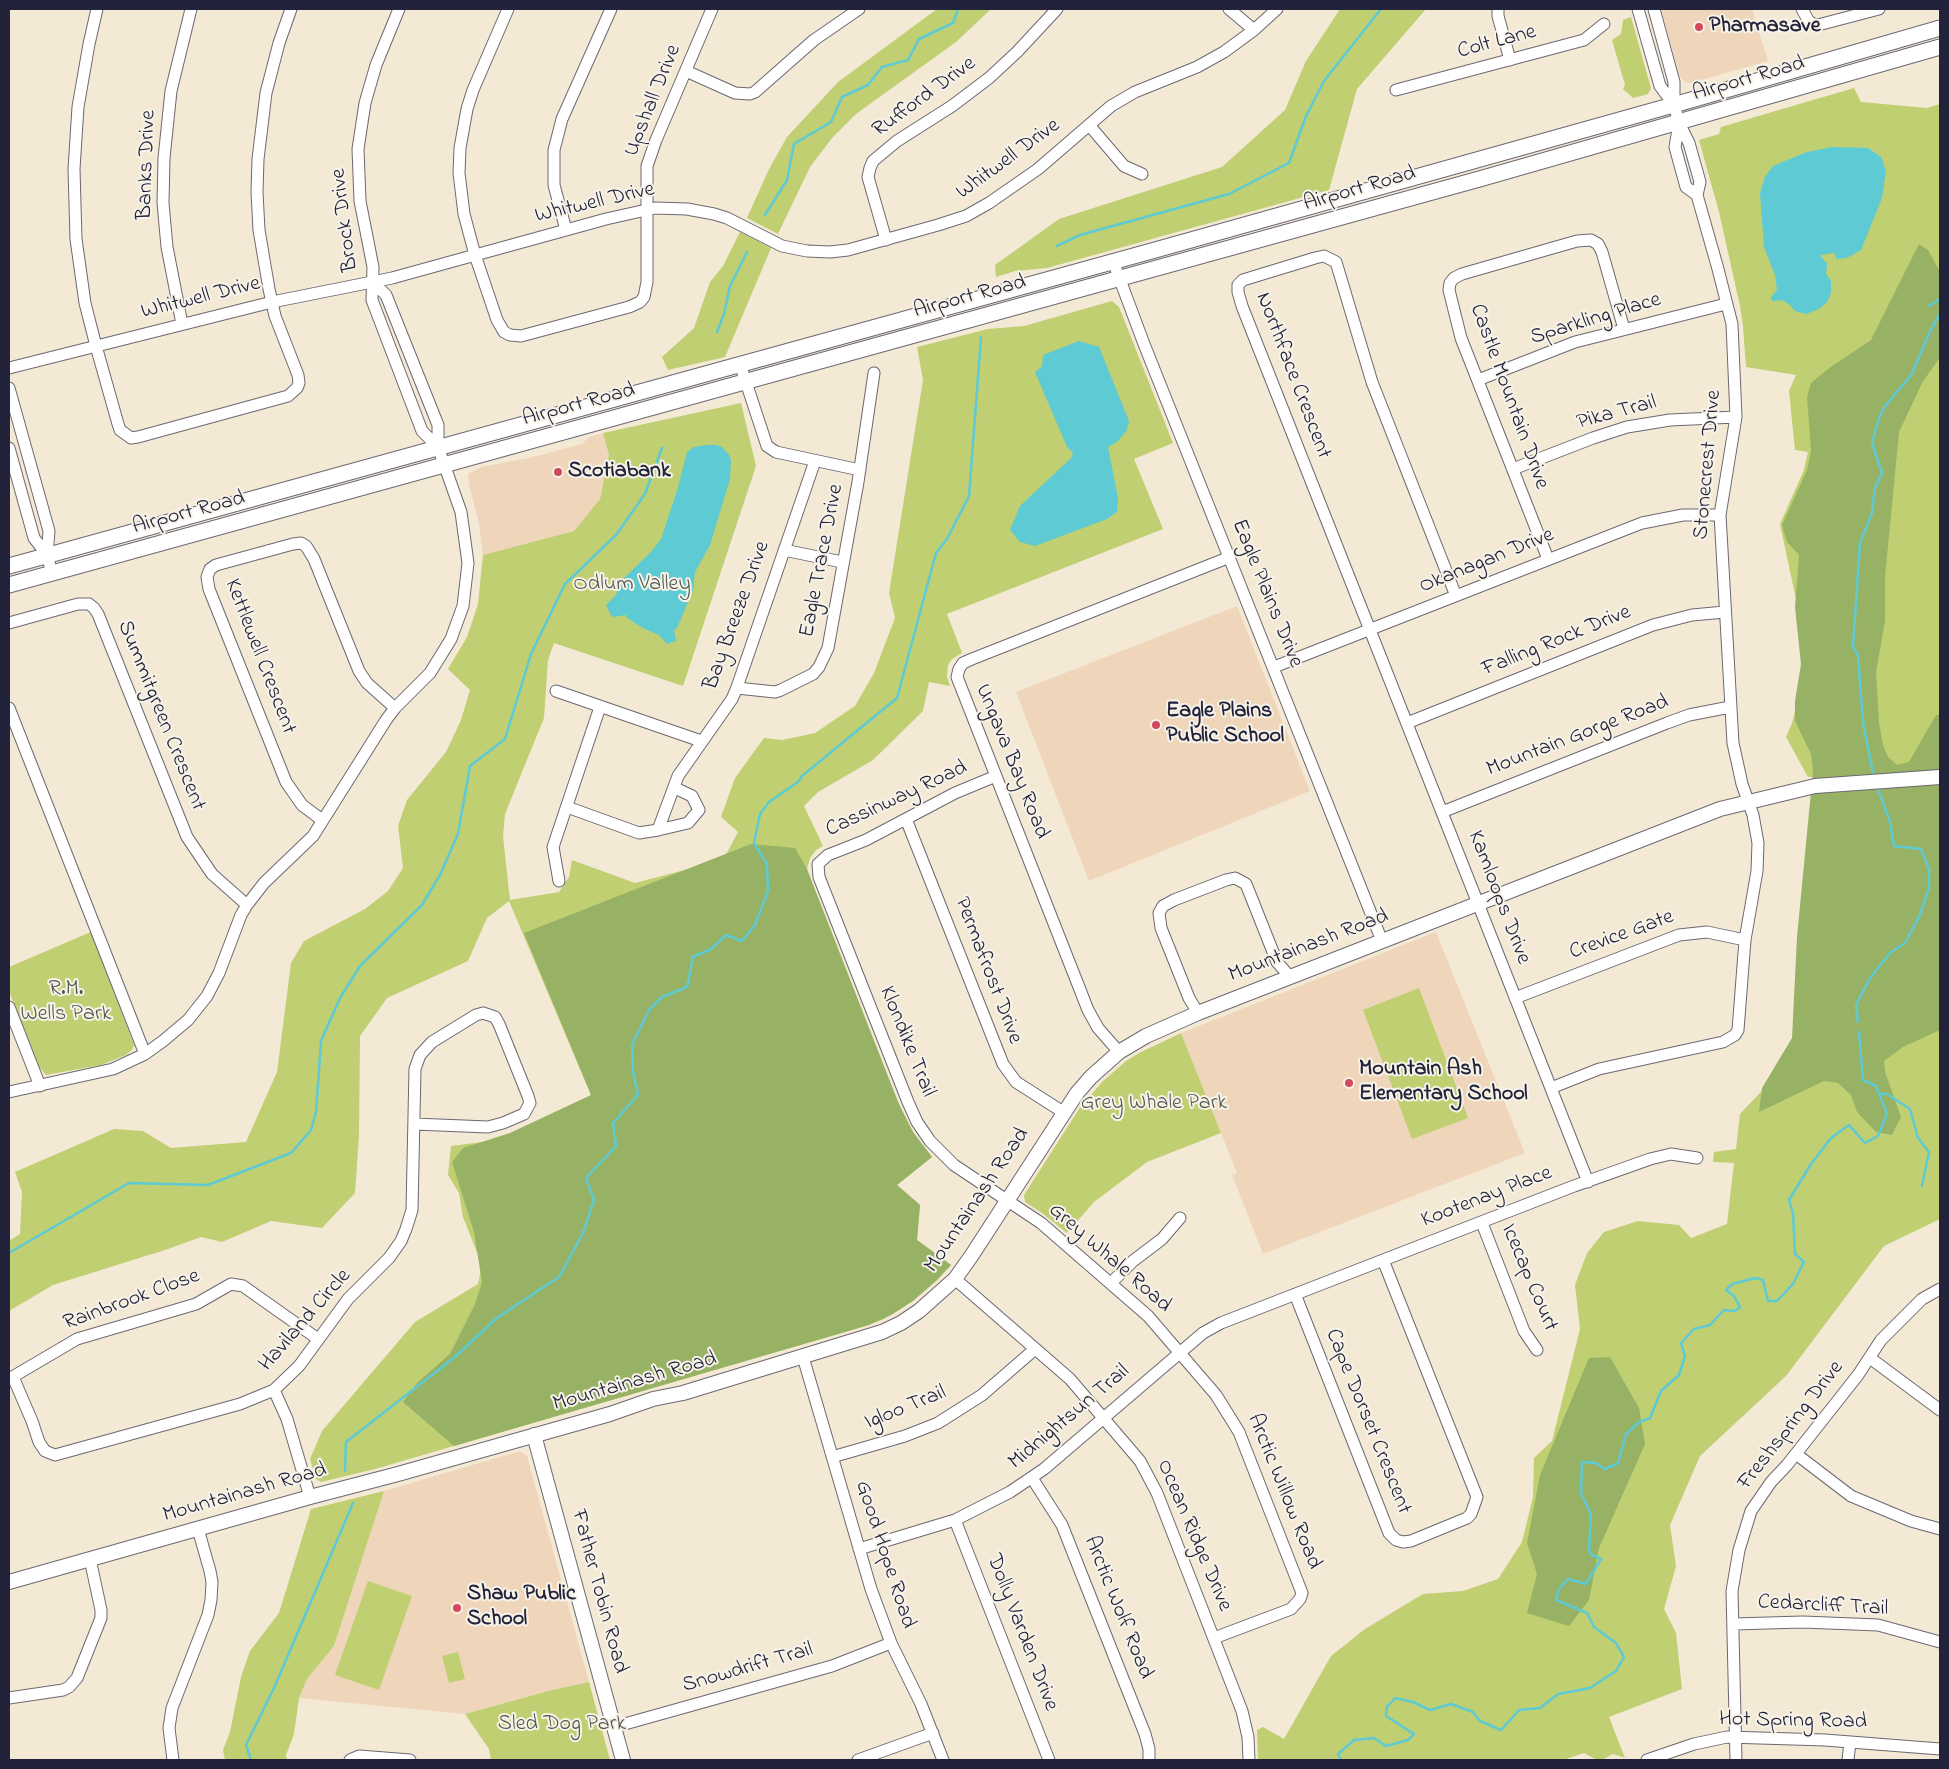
<!DOCTYPE html>
<style>
body{margin:0}
#map{position:relative;width:1949px;height:1769px;overflow:hidden;background:#f4e9d5;font-family:"Indie Flower",sans-serif}
canvas{display:block}
.frame{position:absolute;inset:0;border:10px solid #22223b;pointer-events:none}
</style>
<div id="map">
<canvas width="1949" height="1769"></canvas>
<div class="frame"></div>
</div>
<script>
const ctx = document.querySelector('canvas').getContext('2d');
ctx.lineJoin = 'round';
function paint(path, color) {
  ctx.fillStyle = color;
  ctx.fill(path, 'evenodd');
}
function toPath(rows) {
  const path = new Path2D();
  for (const r of rows) {
    path.moveTo(r[0], r[1]);
    for (let i = 2; i < r.length; i += 2) path.lineTo(r[i], r[i + 1]);
  }
  return path;
}
function strokePath(path, color, width, dash) {
  ctx.strokeStyle = color;
  ctx.lineWidth = width;
  ctx.lineCap = dash ? 'butt' : 'round';
  ctx.setLineDash(dash || []);
  ctx.stroke(path);
}
function write(font, color, halo, rows, align = 'center') {
  ctx.font = font + ' "Indie Flower",sans-serif';
  ctx.lineWidth = 4;
  ctx.setLineDash([]);
  ctx.textBaseline = 'middle';
  ctx.strokeStyle = halo;
  ctx.fillStyle = color;
  for (const [text, x, y, turn = 0] of rows) {
    ctx.save();
    ctx.translate(x, y);
    ctx.rotate((+turn || 0) * Math.PI / 180);
    ctx.textAlign = isNaN(turn) ? turn : align;
    if (halo) ctx.strokeText(text, 0, 0);
    ctx.fillText(text, 0, 0);
    ctx.restore();
  }
}
const built = toPath([
 [1661,9,1752,9,1768,61,1690,83,1685,82,1680,77],
 [603,433,609,455,600,499,574,531,483,555,479,523,469,485,468,474,481,467,529,458,582,444,589,437],
 [1237,606,1310,791,1089,881,1016,692],
 [1436,932,1525,1153,1263,1254,1232,1175,1237,1173,1181,1033],
 [520,1451,527,1456,589,1682,552,1690,465,1714,299,1698,307,1679,334,1646,384,1491]
]);
const green = toPath([
 [937,9,991,9,956,42,856,114,832,138,810,167,778,234,747,218,769,169,787,137,838,82],
 [1340,9,1426,9,1357,89,1329,190,1047,268,1015,271,996,277,995,265,1059,219,1222,167,1285,110,1306,61],
 [1631,17,1651,88,1648,94,1633,98,1623,89,1625,85,1612,40,1621,34,1623,20],
 [1854,88,1861,102,1927,108,1940,104,1940,767,1808,777,1786,737,1792,723,1808,656,1780,524,1804,470,1808,452,1795,450,1789,391,1796,375,1746,367,1743,326,1740,306,1719,212,1699,140,1719,134,1721,127],
 [740,232,771,248,725,357,668,370,662,357,694,328,710,282,723,266],
 [1112,301,1119,307,1173,443,1134,459,1163,529,947,614,962,653,952,659,948,665,947,676,950,686,929,682,923,711,873,760,818,792,804,806,823,846,816,850,810,858,807,869,808,875,902,1112,913,1132,932,1157,897,1185,920,1205,917,1240,951,1265,936,1281,902,1308,882,1320,855,1329,375,1469,321,1482,316,1479,310,1459,322,1431,415,1322,478,1284,482,1265,463,1217,459,1193,448,1175,451,1146,536,1135,591,1095,509,901,487,918,468,961,387,998,360,1036,359,1136,355,1193,322,1228,271,1221,222,1242,201,1237,168,1249,53,1285,9,1311,9,1241,20,1234,22,1192,15,1172,114,1129,143,1131,171,1148,246,1142,277,1072,291,963,304,941,365,909,388,891,403,868,398,826,407,800,446,752,461,720,470,690,448,669,467,637,478,604,483,555,574,531,600,499,609,455,603,433,741,403,756,466,683,686,554,643,548,660,544,718,505,814,503,836,510,900,559,892,569,877,572,860,635,883,723,860,738,832,721,817,735,778,764,738,782,740,815,733,855,706,874,673,895,618,889,593,923,380,917,347,988,329,1024,326],
 [1940,793,1940,1219,1884,1246,1786,1376,1700,1456,1670,1525,1676,1566,1664,1609,1676,1633,1682,1689,1609,1717,1625,1758,1613,1754,1602,1760,1597,1760,1584,1753,1563,1760,1258,1760,1257,1730,1263,1727,1284,1739,1331,1656,1365,1629,1423,1594,1463,1591,1498,1579,1522,1542,1533,1497,1534,1458,1552,1441,1580,1329,1575,1285,1587,1253,1604,1232,1638,1221,1679,1225,1691,1238,1727,1224,1734,1163,1713,1162,1714,1152,1736,1149,1740,1114,1791,1060],
 [91,932,134,1045,132,1050,126,1055,101,1065,46,1075,39,1067,9,991,9,967],
 [1419,988,1468,1118,1412,1139,1363,1010],
 [1181,1033,1221,1133,1147,1162,1094,1202,1067,1233,1042,1213,1025,1202,1024,1195,1079,1109,1103,1081,1126,1061,1139,1053],
 [384,1491,334,1646,307,1679,299,1698,294,1734,286,1755,287,1760,225,1760,223,1750,230,1732,241,1677,250,1651,279,1613,311,1509],
 [368,1581,412,1596,379,1690,335,1675],
 [458,1652,465,1679,449,1683,442,1656],
 [589,1682,610,1760,491,1760,489,1749,465,1714,552,1690]
]);
const forest = toPath([
 [1919,244,1928,250,1940,272,1940,357,1922,383,1899,432,1885,577,1885,621,1876,672,1879,723,1883,745,1888,757,1897,765,1909,762,1936,715,1940,715,1940,1030,1903,1047,1884,1061,1885,1072,1901,1117,1892,1135,1876,1132,1857,1112,1851,1095,1838,1083,1824,1081,1759,1112,1762,1088,1792,1038,1797,937,1813,771,1811,754,1795,721,1795,701,1801,664,1795,607,1799,555,1787,542,1782,525,1807,470,1811,451,1807,397,1811,383,1828,369,1871,340],
 [751,844,795,848,807,869,898,1102,913,1132,932,1157,897,1185,920,1205,917,1240,951,1265,936,1281,913,1301,891,1315,869,1325,454,1446,403,1402,417,1383,450,1354,475,1304,482,1282,474,1232,452,1162,463,1148,510,1133,591,1095,524,933],
 [1610,1357,1639,1408,1645,1444,1599,1548,1589,1600,1569,1626,1527,1613,1537,1574,1527,1543,1540,1475,1589,1358]
]);
const water = toPath([
 [1832,147,1868,148,1881,157,1886,171,1882,198,1861,250,1847,258,1836,259,1835,253,1820,255,1827,264,1826,274,1831,281,1831,293,1827,302,1819,309,1806,314,1795,311,1790,305,1782,300,1772,301,1771,297,1777,290,1775,275,1764,247,1760,193,1765,177,1773,166,1807,152],
 [1079,341,1099,347,1129,421,1127,430,1117,442,1108,447,1118,498,1117,512,1107,519,1035,546,1020,542,1010,530,1020,506,1071,458,1073,453,1067,447,1035,372,1042,367,1043,355],
 [706,445,716,445,722,447,729,455,731,460,730,479,710,545,695,572,693,590,677,628,674,630,676,641,667,644,659,635,643,628,627,618,626,615,612,617,606,605,616,595,621,581,651,552,661,539,677,491,687,452,694,447]
]);
const stream = toPath([
 [765,215,787,180,794,144,831,122,842,97,868,85,882,67,908,60,919,39,953,23,958,9],
 [1057,246,1080,235,1229,194,1289,163,1306,116,1324,81,1381,9],
 [1929,306,1940,299],
 [717,332,724,314,730,286,747,252],
 [1874,778,1863,723,1858,655,1853,647,1860,543,1872,513,1875,488,1882,473,1872,443,1879,418,1885,406,1912,374,1930,331,1940,314],
 [1858,1022,1856,1005,1870,978,1891,952,1905,943,1919,917,1929,889,1929,869,1921,849,1894,846,1890,822,1877,786],
 [1880,1094,1887,1094,1910,1109,1918,1138,1929,1152,1922,1186],
 [9,1253,129,1183,208,1185,291,1153,311,1130,316,1112,321,1041,340,998,360,966,422,905,440,875,458,834,470,766,505,739,531,654,565,584,616,535,645,494,662,448],
 [345,1471,346,1442,455,1357,498,1317,559,1277,583,1233,594,1200,586,1178,616,1146,613,1123,638,1095,633,1072,632,1045,649,1010,662,997,687,987,693,957,711,949,726,935,742,941,755,925,768,891,767,864,754,843,760,814,769,802,798,782,802,776,897,698,936,553,947,539,969,496,981,337],
 [251,1760,246,1745,274,1688,353,1503],
 [1341,1760,1338,1754,1354,1740,1374,1738,1386,1746,1408,1740,1414,1734,1386,1716,1387,1707,1395,1698,1413,1702,1430,1710,1451,1704,1473,1712,1480,1721,1501,1730,1519,1710,1540,1708,1558,1694,1590,1688,1616,1671,1624,1657,1616,1643,1594,1627,1587,1613,1556,1600,1559,1589,1568,1579,1586,1584,1601,1559,1592,1555,1589,1550,1591,1515,1581,1493,1582,1462,1596,1463,1605,1469,1618,1463,1626,1434,1639,1422,1650,1418,1661,1391,1679,1375,1685,1356,1681,1343,1694,1329,1710,1325,1724,1310,1735,1311,1740,1307,1734,1296,1726,1290,1732,1284,1755,1278,1763,1280,1768,1301,1777,1301,1793,1284,1804,1262,1795,1254,1793,1213,1789,1200,1811,1164,1831,1138,1849,1125,1865,1143,1878,1136,1887,1114,1876,1086,1863,1080,1859,1032]
]);
const minor = toPath([
 [97,9,89,44,78,107,74,169,76,239,85,303,96,346,118,424,120,430,131,438,138,437,288,396,297,388,299,383,298,375,275,316,269,289,259,230,257,192,258,159,266,93,279,43,291,9],
 [399,9,376,65,365,103,358,149,360,201,373,267,372,300,422,431,438,447],
 [508,9,473,90,467,109,460,148,459,173,464,214,475,255,497,320,504,332,510,335,521,336,629,307,640,302,644,297,647,282,647,166,656,140,712,9],
 [1229,9,1254,30],
 [1498,9,1498,16,1510,60],
 [1638,9,1660,86,1674,105],
 [1802,9,1808,20,1813,24,1818,25,1879,9],
 [686,71,735,93,750,94,755,92,814,40,859,9],
 [1396,90,1584,40,1604,24],
 [1679,123,1675,147,1686,187,1697,195],
 [1089,125,1124,166,1142,174],
 [566,230,554,185,554,150,562,119,611,9],
 [886,240,868,177,870,168,873,161,897,141,952,106,989,78,1017,52,1057,9],
 [1113,261,1144,344,1382,941],
 [182,324,167,247,163,203,164,158,171,91,191,9],
 [740,364,767,446,776,452,860,470],
 [9,368,272,302,392,278,606,219,655,208,687,209,714,214,727,218,782,246,807,251,830,252,848,250,938,225,966,216,989,203,1038,169,1111,106,1135,92,1197,67,1224,52,1254,30,1277,9],
 [1478,380,1575,342,1726,304],
 [9,388,49,531,47,555],
 [9,448,34,538,47,555,52,573],
 [1513,469,1593,438,1627,427,1670,420,1736,417],
 [784,550,842,562],
 [1548,559,1461,338,1449,290,1450,283,1454,278,1462,274,1577,241,1591,240,1598,244,1602,252,1624,329],
 [1456,596,1372,382,1336,262,1324,256,1315,258,1243,280,1238,285,1238,292,1242,306,1588,1182],
 [9,623,78,604,89,604,94,608,98,614,187,837,212,874,247,905],
 [1274,667,1642,523,1683,515,1720,515],
 [737,688,775,692,781,690,813,674,819,667,828,648,858,482,874,373],
 [556,691,701,741],
 [9,708,145,1054],
 [1407,723,1653,625,1692,615,1725,612],
 [996,776,955,793,866,840,828,855,818,864,819,877,908,1102,917,1122,930,1141,954,1165,1041,1223,1148,1316,1216,1395,1239,1432,1302,1593,1300,1599,1291,1609,1214,1638],
 [567,807,639,833,658,830,688,823,699,810,692,796,675,788],
 [1442,812,1667,723,1689,715,1730,707],
 [906,819,1003,1064,1016,1082,1063,1112],
 [322,820,302,805,286,782,209,589,207,577,210,569,216,565,293,544,301,543,306,546,314,559,359,671,367,683,395,708],
 [658,830,678,776,732,699,736,690,815,461],
 [559,881,553,847,600,707],
 [1515,998,1679,935,1707,932,1745,940],
 [9,1007,40,1086],
 [1198,1013,1189,998,1161,928,1159,913,1163,906,1174,900,1226,880,1235,878,1246,884,1277,962,1290,977],
 [1119,1052,1098,1028,1088,1010,957,677,959,669,963,663,972,659,1230,557],
 [1551,1088,1599,1069,1723,1042,1735,1035,1738,1030,1745,940,1757,871,1758,843,1753,815,1742,784,1733,743,1721,532,1720,515,1736,417,1732,324,1718,269,1697,195,1700,182,1689,143,1679,123,1674,105,1674,82,1654,9],
 [9,1092,113,1069,145,1054,163,1041,188,1020,207,996,219,973,241,915,247,905,264,883,313,836,386,720,395,708,430,673,451,639,463,606,468,563,461,512,438,447,438,425,386,295,373,282],
 [1482,1223,1524,1331,1537,1350],
 [955,1279,1070,1379,1140,1461,1157,1493,1242,1711,1248,1737,1249,1760],
 [1111,1283,1133,1261,1162,1239,1180,1218],
 [1295,1294,1389,1533,1396,1540,1403,1542,1411,1541,1467,1518,1471,1514,1477,1497,1383,1260],
 [803,1357,871,1589,891,1643,921,1704,943,1760],
 [1870,1358,1940,1410],
 [13,1377,32,1421,39,1442,45,1451,55,1455,240,1404,274,1390,299,1366,348,1299,389,1258,401,1241,406,1229,412,1210,415,1069,420,1055,432,1042,476,1015,483,1013,495,1017,499,1024,528,1096,530,1103,524,1114,503,1123,488,1127,414,1124],
 [9,1379,77,1339,196,1304,231,1284,243,1286,318,1339],
 [274,1390,287,1419,310,1497],
 [1796,1454,1851,1496,1911,1521,1940,1529],
 [832,1457,905,1436,938,1423,982,1395,1035,1349],
 [1032,1478,1062,1525,1145,1734,1149,1749,1149,1760],
 [955,1520,1049,1760],
 [859,1549,955,1520,1010,1492,1044,1469,1203,1333,1221,1323,1574,1186,1650,1159,1671,1154,1697,1158],
 [1733,1624,1803,1622,1878,1625,1940,1642],
 [9,1698,63,1690,69,1687,77,1678,101,1618,101,1610,90,1559],
 [614,1727,832,1666,891,1643],
 [173,1760,169,1728,172,1708,208,1615,211,1600,212,1582,210,1571,198,1529],
 [350,1760,359,1756,410,1760],
 [858,1760,933,1733],
 [1647,1760,1694,1744,1727,1737,1825,1740,1940,1749],
 [1736,1760,1732,1591,1739,1550,1751,1511,1771,1482,1787,1465,1858,1375,1881,1340,1922,1299,1940,1289],
 [1848,1760,1850,1742]
]);
const tertiary = toPath([
 [534,1435,623,1760],
 [9,1582,310,1497,398,1474,610,1414,653,1399,683,1393,882,1332,901,1323,919,1311,955,1279,972,1255,1077,1093,1091,1077,1119,1052,1146,1036,1198,1013,1720,809,1815,786,1940,777]
]);
const secondary = toPath([
 [9,566,1148,252,1691,100,1940,28],
 [9,585,1483,178,1940,47]
]);
const markers = [
 [1699,27,5,"#d1495b"],
 [558,472,5,"#d1495b"],
 [1156,725,5,"#d1495b"],
 [1349,1083,5,"#d1495b"],
 [457,1608,5,"#d1495b"]
];
const poiNames = [
 ["Pharmasave",1709,27],
 ["Scotiabank",568,472],
 ["Eagle Plains",1166,712],
 ["Public School",1166,737],
 ["Mountain Ash",1359,1070],
 ["Elementary School",1359,1095],
 ["Shaw Public",467,1595],
 ["School",467,1620]
];
const streetNames = [
 ["Colt Lane",1497,43,-15],
 ["Airport Road",1749,80,-16],
 ["Rufford Drive",925,98,-36],
 ["Upshall Drive",654,101,-68],
 ["Whitwell Drive",1009,160,-36],
 ["Banks Drive",148,165,-88],
 ["Airport Road",1360,190,-16],
 ["Whitwell Drive",595,204,-13],
 ["Brock Drive",346,220,-97],
 ["Airport Road",970,298,-15],
 ["Whitwell Drive",201,299,-14],
 ["Sparkling Place",1596,320,-17],
 ["Northface Crescent",1292,376,69],
 ["Castle Mountain Drive",1508,397,70],
 ["Airport Road",579,406,-15],
 ["Pika Trail",1617,414,-15],
 ["Stonecrest Drive",1709,465,-85],
 ["Airport Road",189,514,-15],
 ["Eagle Trace Drive",823,561,-79],
 ["Okanagan Drive",1487,562,-22],
 ["Eagle Plains Drive",1266,594,68],
 ["Bay Breeze Drive",738,616,-70],
 ["Falling Rock Drive",1557,642,-22],
 ["Kettlewell Crescent",259,657,69],
 ["Summitgreen Crescent",160,716,68],
 ["Mountain Gorge Road",1578,737,-21],
 ["Ungava Bay Road",1011,762,68],
 ["Cassinway Road",897,800,-25],
 ["Kamloops Drive",1498,898,69],
 ["Crevice Gate",1622,936,-20],
 ["Mountainash Road",1309,947,-21],
 ["Permafrost Drive",987,971,69],
 ["Klondike Trail",906,1042,68],
 ["Kootenay Place",1487,1198,-21],
 ["Mountainash Road",978,1201,-56],
 ["Grey Whale Road",1109,1259,41],
 ["Icecap Court",1528,1278,67],
 ["Rainbrook Close",132,1301,-20],
 ["Haviland Circle",306,1321,-49],
 ["Mountainash Road",635,1383,-16],
 ["Igloo Trail",906,1409,-22],
 ["Midnightsun Trail",1070,1418,-40],
 ["Cape Dorset Crescent",1367,1422,68],
 ["Freshspring Drive",1792,1426,-52],
 ["Arctic Willow Road",1283,1492,68],
 ["Mountainash Road",245,1494,-16],
 ["Ocean Ridge Drive",1193,1536,67],
 ["Good Hope Road",884,1555,72],
 ["Father Tobin Road",598,1592,75],
 ["Cedarcliff Trail",1823,1607,3],
 ["Arctic Wolf Road",1117,1608,68],
 ["Dolly Varden Drive",1021,1633,69],
 ["Snowdrift Trail",748,1669,-16],
 ["Hot Spring Road",1793,1722,1]
];
const parkNames = [
 ["Odlum Valley",632,585],
 ["R.M.",66,990],
 ["Wells Park",66,1015],
 ["Grey Whale Park",1154,1104],
 ["Sled Dog Park",562,1725]
];
paint(built, '#efd6bb');
paint(green, '#bfcf72');
paint(forest, '#97b264');
paint(water, '#5dcad4');
strokePath(stream, '#5dcad4', 2.5);
strokePath(minor, '#6c6871', 13);
strokePath(tertiary, '#6c6871', 16);
strokePath(secondary, '#6c6871', 17);
strokePath(minor, '#fff', 11);
strokePath(tertiary, '#fff', 14);
strokePath(secondary, '#fff', 15);
for (const [x, y, r, color] of markers) {
  const dot = new Path2D();
  dot.arc(x, y, r, 0, 2 * Math.PI);
  ctx.fillStyle = color;
  ctx.fill(dot);
  strokePath(dot, '#f7f3e8', 2);
}
write('bold 22px', '#22223b', '#f7f3e8', poiNames, 'left');
write('22px', '#22223b', '#f7f3e8', streetNames);
write('22px', '#51564c', '#f7f3e8', parkNames);
</script>
